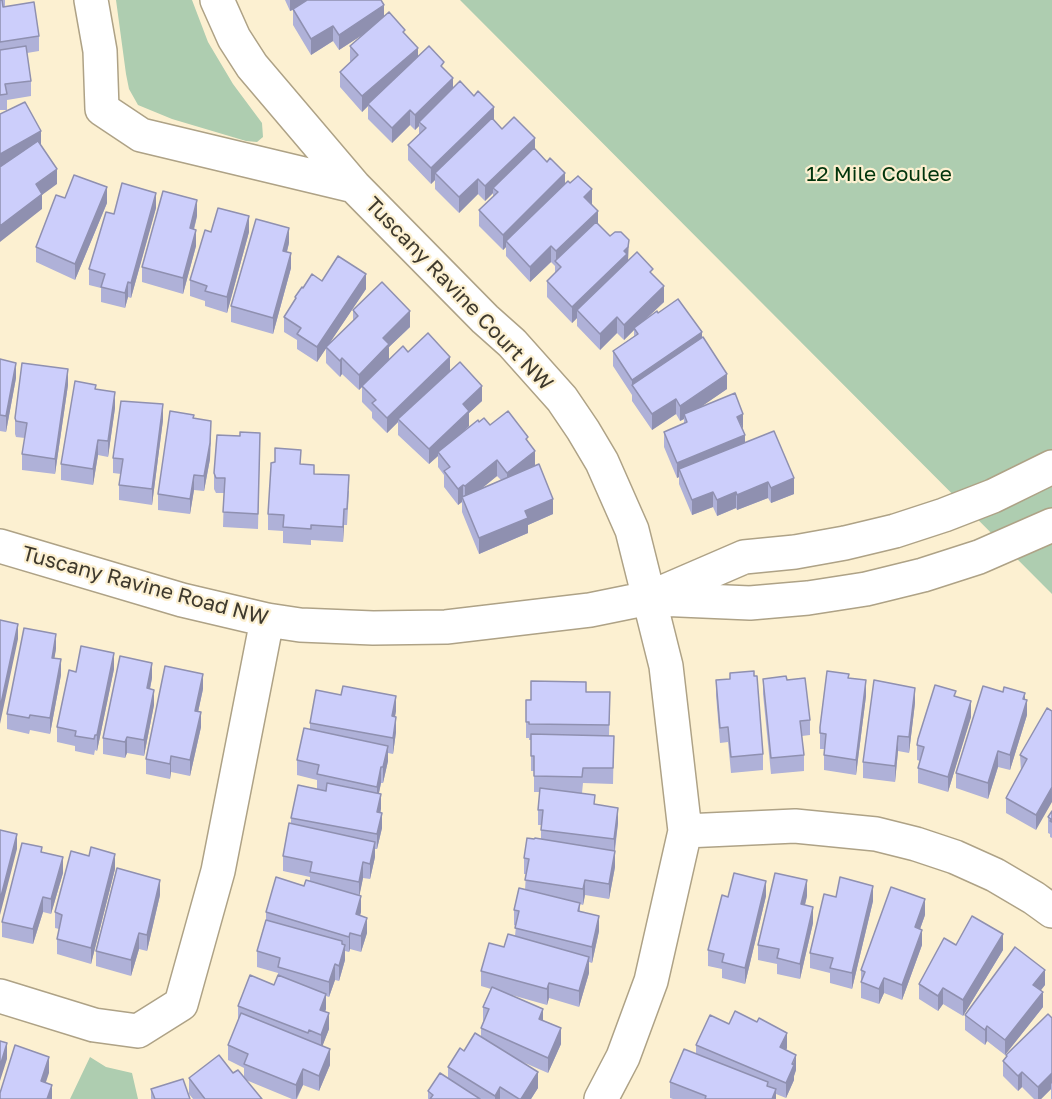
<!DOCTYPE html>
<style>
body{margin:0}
canvas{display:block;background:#fcf0d1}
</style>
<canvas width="1052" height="1099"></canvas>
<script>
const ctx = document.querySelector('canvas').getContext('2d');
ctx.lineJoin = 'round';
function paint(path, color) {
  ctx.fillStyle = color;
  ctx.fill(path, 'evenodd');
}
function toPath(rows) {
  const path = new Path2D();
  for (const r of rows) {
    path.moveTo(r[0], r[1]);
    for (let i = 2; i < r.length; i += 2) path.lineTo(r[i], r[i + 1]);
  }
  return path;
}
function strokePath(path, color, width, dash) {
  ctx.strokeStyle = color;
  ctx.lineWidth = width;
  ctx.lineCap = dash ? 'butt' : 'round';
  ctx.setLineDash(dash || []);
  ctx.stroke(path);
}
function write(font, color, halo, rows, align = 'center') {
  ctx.font = font + ' "Golos Text",sans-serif';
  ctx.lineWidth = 4.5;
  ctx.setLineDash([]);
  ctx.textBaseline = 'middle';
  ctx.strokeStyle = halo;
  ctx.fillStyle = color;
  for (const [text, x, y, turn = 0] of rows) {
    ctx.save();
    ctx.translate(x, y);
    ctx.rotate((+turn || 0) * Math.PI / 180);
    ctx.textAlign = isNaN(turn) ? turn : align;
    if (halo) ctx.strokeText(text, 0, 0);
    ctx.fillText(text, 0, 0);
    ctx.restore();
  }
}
const green = toPath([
 [116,0,192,0,208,42,233,84,262,123,263,137,257,142,246,141,172,119,138,105,129,89,126,74],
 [460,0,1052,0,1052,594],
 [90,1057,106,1067,132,1073,138,1099,70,1099]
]);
const minor = toPath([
 [91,0,100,51,102,109,141,135,354,186,252,66,234,38,217,0],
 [354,186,485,319,512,343,562,399,583,430,602,462,632,530,666,666,685,831,651,981,623,1057,601,1099],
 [0,546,182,600,267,620,300,625,373,628,446,627,590,610,649,598,744,557,795,552,845,543,895,531,944,515,993,496,1052,467],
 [657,599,750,603,808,598,866,589,923,575,979,557,1052,525],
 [685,831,795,826,876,834,916,844,955,857,995,875,1034,898,1052,911],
 [0,996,94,1025,138,1031,181,1004,218,871,267,620]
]);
const wall = toPath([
 [0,0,5,0,5,6,39,36,39,51,27,53,31,81,31,96,7,100,7,110,0,110],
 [285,0,381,0,384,17,405,34,418,56,444,70,453,88,494,121,502,129,535,149,565,184,592,204,598,224,629,261,653,275,664,302,645,320,658,313,702,339,727,389,700,407,743,429,745,443,794,494,771,503,768,498,737,510,736,508,717,516,713,507,692,515,679,484,679,477,677,478,664,447,664,432,684,424,684,419,680,421,676,414,652,430,632,401,632,395,613,366,613,351,634,336,634,330,624,340,617,333,600,350,577,326,577,318,572,323,547,297,547,281,555,273,555,266,551,262,530,282,506,256,506,247,503,250,479,226,479,210,493,197,493,193,485,201,478,194,459,213,435,189,435,180,431,184,408,160,408,145,419,134,419,126,415,130,410,125,392,143,368,119,368,106,362,112,340,87,340,72,351,62,350,61,350,46,365,33,339,50,333,41,311,55,293,25,293,10,290,11],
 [65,198,107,203,75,280,36,262,36,247],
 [156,208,131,298,128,297,125,308,101,302,101,288,89,285,89,269,114,214],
 [197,216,194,230,196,246,183,294,142,282,142,267],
 [211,232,249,232,227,313,205,306,205,301,190,296,190,280],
 [289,243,287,252,291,268,273,334,231,322,231,306],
 [322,281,366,289,328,345,353,321,353,310,410,327,389,347,389,359,408,352,450,371,482,401,469,413,469,426,464,431,479,422,490,425,528,442,535,466,553,514,528,525,528,533,479,554,462,512,462,502,458,505,444,487,444,475,438,467,438,456,429,464,398,435,398,422,387,433,372,418,372,412,362,402,362,387,359,390,342,374,340,377,326,363,326,348,317,362,297,349,297,340,284,332,284,317,295,300,295,297,303,288],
 [497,476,501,480,481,489],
 [0,359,16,378,6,432,0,431],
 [68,385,55,474,22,470,22,454,25,438,16,437,15,434,15,418],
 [96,389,115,408,108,457,98,455,93,485,61,480,61,464],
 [194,418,211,437,210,459,204,491,194,490,190,514,158,510,158,494],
 [163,420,152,505,119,500,119,485,121,474,113,473,113,458],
 [260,433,258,529,223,527,224,493,216,493,214,489,214,473,240,436],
 [301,464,314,474,349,491,347,525,344,525,343,542,311,540,311,545,283,543,283,531,268,530,268,514],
 [56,649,54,658,61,675,50,734,30,730,29,734,7,729,7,714],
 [114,669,97,751,95,750,94,755,75,751,75,746,57,742,57,727,76,672],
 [152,678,150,689,154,705,144,756,127,753,125,758,103,754,103,738],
 [849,678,866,696,856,775,824,770,824,749,820,749,820,727],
 [763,679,787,680,810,720,810,735,802,736,804,755,804,771,771,774,763,694],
 [716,680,763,754,763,770,731,773,728,742,720,743,716,695],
 [203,689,198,712,201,727,190,776,171,772,170,779,146,774,146,759],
 [586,692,610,692,609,736,614,736,613,784,583,783,582,793,618,823,615,851,615,867,609,899,585,895,583,905,580,904,580,911,599,931,592,963,589,962,589,973,579,1007,549,998,547,1005,508,994,543,1020,561,1044,548,1073,518,1060,538,1088,531,1099,428,1099,428,1091,448,1078,448,1067,481,1036,481,1028,483,1022,483,1007,491,989,481,986,481,971,515,936,516,926,514,925,514,910,525,890,526,874,524,874,524,858,534,839,541,839,541,825,538,825,538,810,540,792,534,792,534,771,531,771,531,740,529,740,529,738,526,738,526,700],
 [956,697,971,717,948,792,918,783,918,768,920,761,917,760,917,745],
 [1025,699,1027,715,1010,770,998,767,988,799,956,788,956,773],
 [915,703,909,753,898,751,895,782,863,778,863,762],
 [1047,708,1036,830,1006,813,1006,798,1021,771,1020,755],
 [396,711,395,717,396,732,393,754,388,753,388,761,383,783,381,783,379,793,382,828,377,849,375,849,375,857,370,879,363,878,359,896,361,912,360,915,367,933,361,952,350,949,349,952,345,951,345,960,339,981,335,980,329,997,326,996,326,1009,325,1012,329,1029,322,1046,330,1065,319,1091,303,1085,297,1099,292,1099,246,1080,262,1099,193,1099,189,1094,189,1078,233,1073,244,1077,244,1068,228,1060,228,1045,238,1021,238,1006,274,985,278,976,278,973,257,967,257,951,266,920,266,912,310,882,310,877,283,871,283,856,291,824,291,818,317,789,317,780,297,775,297,760,310,729,310,723],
 [1052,811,1052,838,1050,837,1050,834,1048,833,1048,817],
 [42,852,63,873,51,914,43,912,33,944,2,937,2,922],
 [115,869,91,964,57,954,57,939,59,929,55,928,55,912],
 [160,895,147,951,139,949,131,976,96,966,96,951],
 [766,896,745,984,722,978,722,969,708,966,708,950,728,897],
 [807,896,805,905,813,923,800,979,777,974,777,964,758,960,758,945],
 [836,897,873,901,852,989,830,983,830,973,810,968,810,953],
 [925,915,920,929,922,945,902,1000,884,993,879,1004,861,998,861,970],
 [956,945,1003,950,963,1016,943,1004,938,1011,919,999,919,984],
 [1045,985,1041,990,1043,1007,1005,1055,987,1041,985,1045,965,1030,965,1015],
 [1052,1018,1052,1099,1051,1099,1051,1089,1041,1099,1034,1099,1022,1087,1018,1091,1003,1076,1003,1061,1006,1058,1006,1055],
 [729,1024,787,1048,786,1050,796,1070,794,1076,794,1080,786,1098,776,1094,776,1099,673,1099,670,1098,670,1082,696,1054,696,1045],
 [151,1089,190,1099,151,1099]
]);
const shadedWall = toPath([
 [290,0,313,0,290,11],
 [384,5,384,21,339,50,339,35],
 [333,26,333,41,311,55,311,39],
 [418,48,418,63,368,104,368,106,362,112,362,96],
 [453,78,453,93,419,122,419,126,415,130,415,115],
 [494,107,494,122,435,173,435,180,431,184,431,168],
 [410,110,410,125,392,143,392,128],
 [41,131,41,146,0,169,0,154],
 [535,138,535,153,493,188,493,193,485,201,485,186],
 [57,169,57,184,42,195,42,209,0,242,0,226,36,184],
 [565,173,565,189,506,241,506,247,503,250,503,235],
 [478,179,478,194,459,213,459,197],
 [107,187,107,203,75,280,75,264],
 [592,189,592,205,584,197],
 [156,193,156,208,131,298,131,283],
 [197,200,197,216,190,244,190,228],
 [598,211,598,227,556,262,556,251],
 [249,216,249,232,227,313,227,297],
 [289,228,289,243,283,266,283,251],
 [196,230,196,246,183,294,183,278],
 [629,240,628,262,577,310,577,318,572,323,572,307,624,251],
 [551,246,551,262,530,282,530,267],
 [291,253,291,268,273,334,273,318],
 [366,274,366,289,317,362,317,347],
 [128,282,128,297,125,308,125,293],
 [664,286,664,302,635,329,634,328,634,330,624,340,624,325],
 [410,311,410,327,389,347,389,360,359,390,359,375,383,338],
 [617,317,617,333,600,350,600,334],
 [702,332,702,348,632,385,632,395,632,380],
 [450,357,450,372,398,419,398,422,387,433,387,418],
 [342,358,342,374,340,377,340,361],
 [16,363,16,378,6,432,6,416],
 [68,369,68,385,55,474,55,459],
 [727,374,727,389,685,418,684,414,684,419,680,421,680,406],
 [482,386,482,401,469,413,469,426,440,454,438,452,438,456,429,464,429,449,463,404],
 [115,392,115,408,108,457,108,441],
 [676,399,676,414,652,430,652,414],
 [163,404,163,420,152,505,152,489],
 [743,414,743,429,737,417],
 [211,421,210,459,204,491,204,476],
 [745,435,745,450,679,469,679,477,677,478,677,463],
 [98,440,98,455,93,485,93,469],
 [535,451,535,467,507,489,507,473],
 [497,460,497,476,465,502,465,486],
 [194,475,194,490,190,514,190,499],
 [794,478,794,494,771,503,771,488],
 [768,482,768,498,737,510,737,495],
 [463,485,463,500,462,497,462,502,458,505,458,489],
 [713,492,713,507,692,515,692,500],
 [736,492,736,508,717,516,717,500],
 [553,499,553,514,528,525,528,533,479,554,479,538,525,511],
 [344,509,344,525,343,542,343,527],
 [18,624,18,639,0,724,0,708],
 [56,634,56,649,52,673,52,658],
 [114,653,114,669,97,751,97,735],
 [61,659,61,675,50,734,50,718],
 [152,663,152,678,147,703,147,688],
 [203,674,203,689,195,726,195,711],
 [866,680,866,696,856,775,856,760],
 [915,688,915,703,909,753,909,737],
 [154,690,154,705,144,756,144,740],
 [1025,693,1025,706,1027,700,1027,715,1010,770,1010,755],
 [396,696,396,711,392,731,392,716],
 [971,701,971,717,948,792,948,777],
 [201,712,201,727,190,776,190,760],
 [396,717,396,732,393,754,393,738],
 [898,736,898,751,895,782,895,766],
 [127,737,127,753,125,758,125,742],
 [388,746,388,761,383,783,383,767],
 [998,751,998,767,988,799,988,783],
 [171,756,171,772,170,779,170,764],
 [381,767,381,783,377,802,377,787],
 [1052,787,1052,802,1036,830,1036,815],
 [381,794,381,809,377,827,377,812],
 [618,808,618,823,614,854,615,851,615,867,609,899,609,884,614,854,614,839],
 [382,813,382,828,377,849,377,834],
 [17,834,17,849,0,915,0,900],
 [375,842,375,857,370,879,370,864],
 [115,854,115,869,91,964,91,948],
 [63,857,63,873,51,914,51,899],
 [363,862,363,878,359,898,359,882],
 [160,880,160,895,147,951,147,935],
 [585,880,585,895,583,905,583,889],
 [807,880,807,896,801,920,801,904],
 [766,881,766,896,745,984,745,968],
 [873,886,873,901,852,989,852,973],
 [361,896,361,912,356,930,356,914],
 [43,897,43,912,33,944,33,929],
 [925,899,925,915,915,943,915,927],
 [813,907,813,923,800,979,800,964],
 [599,916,599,931,592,963,592,947],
 [367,918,367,933,361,952,361,936],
 [922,930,922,945,902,1000,902,985],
 [139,933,139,949,131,976,131,960],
 [350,933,350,949,349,952,349,937],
 [1003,934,1003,950,963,1016,963,1000],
 [345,945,345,960,339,981,339,966],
 [589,957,589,973,579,1007,579,991],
 [335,964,335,980,329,997,329,982],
 [1045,970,1045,985,1033,1000,1033,985],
 [884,978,884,993,879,1004,879,989],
 [549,983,549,998,547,1005,547,989],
 [943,988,943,1004,938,1011,938,996],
 [1043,992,1043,1007,1005,1055,1005,1040],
 [326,994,326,1009,320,1025,320,1010],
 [543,1009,543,1025,539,1019],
 [329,1013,329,1029,321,1050,321,1035],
 [987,1026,987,1041,985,1045,985,1030],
 [561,1028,561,1044,548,1073,548,1058],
 [787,1033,787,1048,780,1063,780,1047],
 [7,1043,7,1059,0,1081,0,1066],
 [330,1049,330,1065,319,1091,319,1076],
 [796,1055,796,1070,794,1076,794,1080,786,1098,786,1083],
 [49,1057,49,1073,41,1097,41,1081],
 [303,1069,303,1085,296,1099,296,1085],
 [538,1072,538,1088,531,1099,521,1099],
 [1022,1072,1022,1087,1018,1091,1018,1076],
 [1052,1073,1052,1084,1051,1083,1051,1089,1041,1099,1038,1099,1038,1087],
 [52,1085,52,1099,47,1099],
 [500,1087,500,1099,495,1099,495,1096],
 [776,1089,776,1099,772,1099]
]);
const building = toPath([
 [0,0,2,0,3,7,34,2,39,36,0,42,0,0],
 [307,0,381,0,384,5,339,35,333,26,311,39,293,9,307,0],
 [389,12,405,30,403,32,418,48,362,96,340,72,358,55,350,46,389,12],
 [26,46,31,81,5,84,7,94,0,95,0,50,26,46],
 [429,46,444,62,441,66,453,78,415,115,410,110,392,128,368,104,429,46],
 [460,81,474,96,478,91,494,107,431,168,408,145,426,128,419,122,460,81],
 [25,102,41,131,0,154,0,114,25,102],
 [514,117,535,138,485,186,478,179,459,197,435,173,492,118,502,129,514,117],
 [38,141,57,169,36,184,42,194,0,226,0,167,38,141],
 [534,148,547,162,550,158,565,173,503,235,479,210,498,192,493,188,534,148],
 [74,175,107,187,75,264,36,247,56,195,65,198,74,175],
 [578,176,592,189,584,197,598,211,556,251,551,246,530,267,506,241,568,181,570,183,578,176],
 [122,183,156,193,131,283,128,282,125,293,101,287,105,274,89,269,106,212,114,214,122,183],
 [163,191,197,200,190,228,196,230,183,278,142,267,163,191],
 [218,208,249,216,227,297,205,291,207,286,190,280,205,230,211,232,218,208],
 [256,219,289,228,283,251,291,253,273,318,231,306,256,219],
 [596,222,610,236,615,232,621,232,629,240,628,247,624,251,627,254,572,307,547,281,561,267,555,261,596,222],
 [637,252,653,269,650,272,664,286,624,325,617,317,600,334,577,310,637,252],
 [338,256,366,274,317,347,297,334,301,328,284,317,296,298,295,297,302,287,303,288,312,274,322,281,338,256],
 [382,282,410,311,383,338,389,344,359,375,342,358,340,361,326,347,358,316,353,310,382,282],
 [678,299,702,332,632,380,613,351,638,334,634,328,657,311,658,313,678,299],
 [428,333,450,357,387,418,372,403,376,400,362,386,403,346,408,352,428,333],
 [703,337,727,374,680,406,676,399,652,414,632,385,703,337],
 [0,359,16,363,6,416,0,415,0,359],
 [460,362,482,386,463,404,469,411,429,449,398,419,460,362],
 [22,363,68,369,55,459,22,454,27,423,16,421,15,418,22,363],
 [75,381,96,385,95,389,115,392,108,441,98,440,93,469,61,464,75,381],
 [735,393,743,414,737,417,745,435,677,463,664,432,687,422,684,414,735,393],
 [121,401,163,404,152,489,119,485,123,459,113,458,121,401],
 [170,411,194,415,193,418,211,421,210,443,204,476,194,475,190,499,158,494,170,411],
 [508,411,528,437,526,439,535,451,507,473,497,460,465,486,463,485,458,489,444,471,450,467,438,452,478,420,479,422,484,418,490,425,508,411],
 [774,431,794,478,771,488,768,482,737,495,736,492,717,500,713,492,692,500,679,469,774,431],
 [240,432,260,433,258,514,223,512,225,478,216,478,214,473,217,435,240,436,240,432],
 [275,448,301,450,300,464,314,465,314,474,349,475,347,509,344,509,343,527,311,525,311,529,283,527,284,515,268,514,271,466,271,463,275,462,275,448],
 [539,464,553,499,525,511,528,518,479,538,462,497,539,464],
 [0,620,18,624,0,708,0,620],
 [24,628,56,634,52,658,61,659,50,718,30,715,29,718,7,714,24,628],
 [81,646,114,653,97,735,95,735,94,739,75,736,76,731,57,727,69,670,76,672,81,646],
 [120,656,152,663,147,688,154,690,144,740,127,737,125,742,103,738,120,656],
 [165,666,203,674,195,711,201,712,190,760,171,756,170,764,146,759,165,666],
 [754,671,754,676,757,676,763,754,731,757,728,727,720,728,716,680,730,679,730,673,754,671],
 [827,671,849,674,848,678,866,680,856,760,824,755,826,734,820,733,820,727,827,671],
 [786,676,787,680,805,678,810,720,800,721,804,755,771,758,763,679,786,676],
 [874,680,915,688,909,737,898,736,895,766,863,762,874,680],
 [531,681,586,682,586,692,610,692,609,725,529,724,529,722,526,722,526,700,531,700,531,681],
 [935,685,956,691,954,696,971,701,948,777,918,768,924,747,917,745,918,739,935,685],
 [343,686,396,696,392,716,396,717,393,738,310,723,316,690,341,695,343,686],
 [983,686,1003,692,1004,687,1025,693,1023,699,1027,700,1010,755,998,751,988,783,956,773,983,686],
 [1047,708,1052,711,1052,787,1036,815,1006,798,1027,759,1020,755,1047,708],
 [304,728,388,746,383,767,381,767,377,787,317,774,319,765,297,760,304,728],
 [531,734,614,736,613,768,583,768,582,777,534,776,534,756,531,756,531,734],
 [327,783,381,794,377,812,382,813,377,834,291,818,298,785,326,791,327,783],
 [540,788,595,795,594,804,618,808,614,839,541,830,543,810,538,810,540,788],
 [1052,811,1052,822,1050,821,1051,819,1048,817,1052,811],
 [289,823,375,842,370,864,363,862,359,882,310,872,312,862,283,856,289,823],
 [0,830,17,834,0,900,0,830],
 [527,838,534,839,535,838,615,851,609,884,585,880,583,889,525,880,529,859,524,858,527,838],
 [22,843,42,847,41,852,63,857,51,899,43,897,33,929,2,922,22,843],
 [91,847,115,854,91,948,57,939,62,915,55,912,71,851,89,856,91,847],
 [117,868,160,880,147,935,139,933,131,960,96,951,117,868],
 [734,873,766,881,745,968,722,962,724,954,708,950,722,895,728,897,734,873],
 [775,873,807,880,801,904,813,907,800,964,777,958,779,949,758,945,775,873],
 [276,877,304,886,306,880,361,896,356,914,367,918,361,936,350,933,349,937,266,912,276,877],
 [840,877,873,886,852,973,830,968,833,958,810,953,824,894,836,897,840,877],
 [891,887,925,899,915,927,922,930,902,985,884,978,879,989,861,982,865,972,861,970,891,887],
 [519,888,580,903,578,911,599,916,592,947,515,928,519,911,514,910,519,888],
 [972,916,1003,934,963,1000,943,988,938,996,919,984,944,938,956,945,972,916],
 [266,920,342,941,342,944,345,945,339,966,335,964,329,982,278,967,280,958,257,951,266,920],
 [508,934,589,957,579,991,549,983,547,989,481,971,489,943,504,947,508,934],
 [1015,947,1045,970,1033,985,1043,992,1005,1040,987,1026,985,1030,965,1015,1015,947],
 [250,975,274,985,278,975,326,994,320,1010,329,1013,321,1035,309,1030,308,1033,238,1006,250,975],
 [492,987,543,1009,539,1019,561,1028,548,1058,481,1028,489,1009,483,1007,492,987],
 [735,1011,757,1022,759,1018,787,1033,780,1047,796,1055,792,1064,794,1065,786,1083,696,1045,710,1015,729,1024,735,1011],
 [241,1013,330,1049,319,1076,303,1069,296,1085,244,1064,248,1054,228,1045,241,1013],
 [1048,1014,1052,1018,1052,1073,1038,1087,1022,1072,1018,1076,1003,1061,1007,1056,1006,1055,1048,1014],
 [475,1033,538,1072,521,1099,519,1099,500,1087,495,1096,448,1067,460,1048,464,1051,475,1033],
 [0,1041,7,1043,0,1066,0,1041],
 [15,1045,49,1057,41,1081,52,1085,47,1099,0,1099,0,1093,15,1045],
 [684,1049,768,1082,767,1086,776,1089,772,1099,705,1099,706,1096,670,1082,684,1049],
 [219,1055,233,1073,238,1070,262,1099,205,1099,189,1078,219,1055],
 [440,1073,480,1099,430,1099,433,1095,428,1091,440,1073],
 [183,1079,190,1099,155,1099,151,1089,183,1079]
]);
const parkNames = [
 ["12 Mile Coulee",879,174]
];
const streetNames = [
 ["Tuscany Ravine Court NW",459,294,46],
 ["Tuscany Ravine Road NW",145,586,15]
];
paint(green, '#aecdb0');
strokePath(minor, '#aea286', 36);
strokePath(minor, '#fff', 33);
paint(wall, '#afb1d8');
paint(shadedWall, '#8f90b0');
paint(building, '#cccefb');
strokePath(building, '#8f90b0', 1.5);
write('21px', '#00340c', '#fcf0d1', parkNames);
write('21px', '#3e392d', '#fcf0d1', streetNames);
</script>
